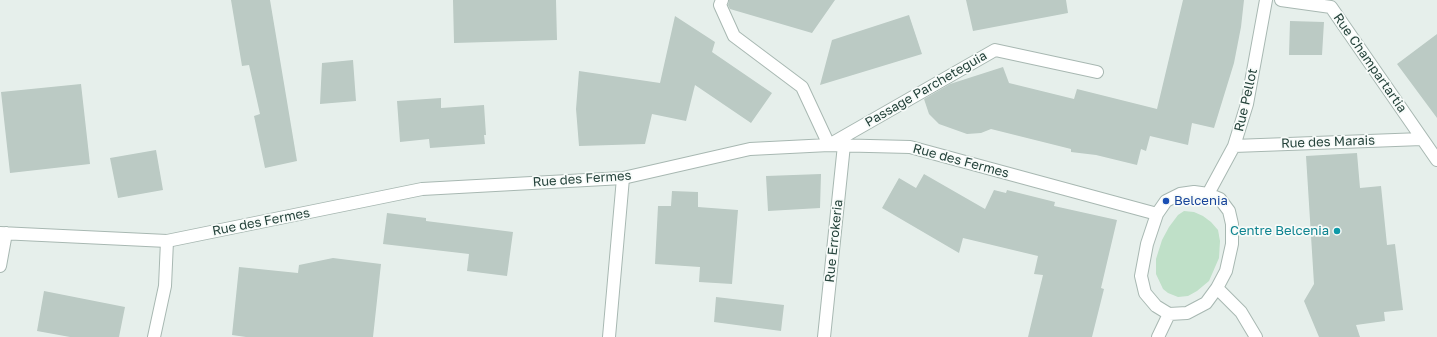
<!DOCTYPE html>
<style>
body{margin:0}
canvas{display:block;background:#e6efeb}
</style>
<canvas width="1437" height="337"></canvas>
<script>
const ctx = document.querySelector('canvas').getContext('2d');
ctx.lineJoin = 'round';
function paint(path, color) {
  ctx.fillStyle = color;
  ctx.fill(path, 'evenodd');
}
function toPath(rows) {
  const path = new Path2D();
  for (const r of rows) {
    path.moveTo(r[0], r[1]);
    for (let i = 2; i < r.length; i += 2) path.lineTo(r[i], r[i + 1]);
  }
  return path;
}
function strokePath(path, color, width, dash) {
  ctx.strokeStyle = color;
  ctx.lineWidth = width;
  ctx.lineCap = dash ? 'butt' : 'round';
  ctx.setLineDash(dash || []);
  ctx.stroke(path);
}
function write(font, color, halo, rows, align = 'center') {
  ctx.font = font + ' "Golos Text",sans-serif';
  ctx.lineWidth = 3.5;
  ctx.setLineDash([]);
  ctx.textBaseline = 'middle';
  ctx.strokeStyle = halo;
  ctx.fillStyle = color;
  for (const [text, x, y, turn = 0] of rows) {
    ctx.save();
    ctx.translate(x, y);
    ctx.rotate((+turn || 0) * Math.PI / 180);
    ctx.textAlign = isNaN(turn) ? turn : align;
    if (halo) ctx.strokeText(text, 0, 0);
    ctx.fillText(text, 0, 0);
    ctx.restore();
  }
}
const green = toPath([
 [1184,211,1194,212,1203,216,1211,222,1218,230,1220,241,1219,258,1209,281,1197,291,1188,296,1178,297,1168,293,1163,289,1156,274,1156,259,1162,240,1169,227,1178,215]
]);
const building = toPath([
 [231,0,270,0,297,161,265,168,254,116,260,114,249,65,242,66],
 [453,0,556,0,557,40,454,43],
 [729,0,835,0,812,33,730,9,728,5],
 [966,0,1066,0,1068,13,973,31],
 [1183,0,1244,0,1241,27,1234,63,1214,128,1192,123,1188,145,1150,136,1146,151,1141,149,1137,165,1096,155,1071,152,1071,149,991,129,981,133,967,134,939,124,929,114,924,99,950,84,1003,67,1009,83,1074,99,1077,89,1157,109],
 [909,15,922,54,820,85,832,40],
 [675,16,715,42,712,52,772,93,751,123,695,85,686,121,652,114,645,144,579,146,576,109,579,71,660,83],
 [1290,21,1324,22,1322,55,1289,55],
 [1437,34,1437,118,1397,64],
 [353,60,356,101,320,104,322,63],
 [81,84,90,164,10,173,1,92],
 [441,98,441,108,484,105,486,135,484,135,485,144,430,148,429,139,400,142,397,101],
 [156,150,163,190,118,198,110,158],
 [1357,153,1360,188,1381,186,1387,245,1395,244,1403,310,1384,312,1385,321,1356,325,1360,337,1319,337,1304,301,1314,284,1306,156],
 [821,174,820,208,768,211,766,176],
 [924,174,985,209,994,190,1006,193,1007,190,1055,202,1054,206,1117,220,1101,288,1104,289,1092,337,1028,337,1043,275,1034,274,1038,256,963,238,959,253,882,208,899,178,916,188],
 [672,191,698,192,698,207,738,210,732,284,699,282,700,267,655,264,658,206,671,206],
 [387,213,426,218,426,221,513,232,507,276,467,271,469,254,383,244],
 [333,258,381,264,373,337,246,337,232,335,239,267,298,273,299,265],
 [44,291,125,307,119,337,70,337,37,331],
 [716,297,784,305,781,331,714,322]
]);
const lane = toPath([
 [154,337,165,286,167,241],
 [609,337,623,178]
]);
const street = toPath([
 [722,0,720,5,734,36,802,87,829,145,995,50,1097,72],
 [1281,0,1331,7,1437,160],
 [1234,146,1422,139],
 [1194,192,1208,194,1220,199,1229,211,1232,224,1232,244,1226,271,1217,288,1206,303,1187,313,1169,314,1156,306,1145,293,1141,276,1147,244,1157,214,1166,201,1180,194,1194,192],
 [1208,194,1234,146,1247,104,1266,0],
 [0,233,167,241,422,189,623,178,750,149,829,145,910,147,1157,214],
 [0,266,6,233],
 [1217,288,1241,312,1256,337],
 [824,337,844,145],
 [1158,337,1169,314]
]);
const markers = [
 [1166,201,4,"#1a4fb4"],
 [1337,231,4,"#0f9aa8"]
];
const streetNames = [
 ["Rue Champartartia",1370,63,55],
 ["Passage Parcheteguia",926,89,-30],
 ["Rue Pellot",1246,100,-77],
 ["Rue des Marais",1328,142,-2],
 ["Rue des Fermes",961,161,15],
 ["Rue des Fermes",582,179,-4],
 ["Rue des Fermes",261,222,-11],
 ["Rue Errokeria",834,241,-84]
];
const transitNames = [
 ["Belcenia",1174,201]
];
const cultureNames = [
 ["Centre Belcenia",1329,231]
];
paint(green, '#bfe0c8');
paint(building, '#bbcac4');
strokePath(lane, '#a8b8b2', 14);
strokePath(street, '#a8b8b2', 14);
strokePath(lane, '#fff', 12);
strokePath(street, '#fff', 12);
for (const [x, y, r, color] of markers) {
  const dot = new Path2D();
  dot.arc(x, y, r, 0, 2 * Math.PI);
  ctx.fillStyle = color;
  ctx.fill(dot);
  strokePath(dot, '#f7fbf9', 1.5);
}
write('13px', '#24423a', '#f7fbf9', streetNames);
write('13px', '#164399', '#f7fbf9', transitNames, 'left');
write('13px', '#0d838f', '#f7fbf9', cultureNames, 'right');
</script>
